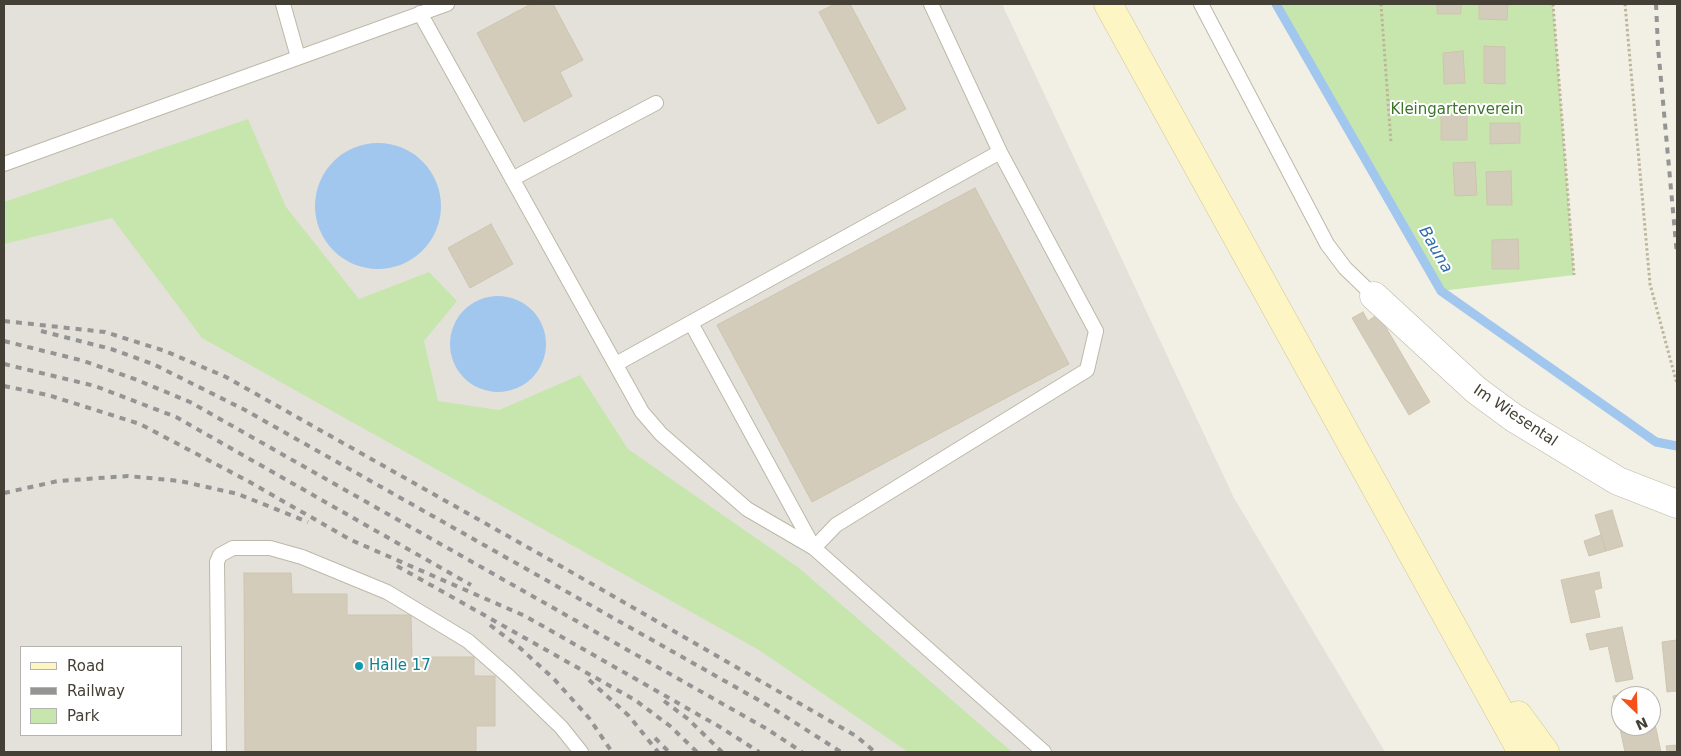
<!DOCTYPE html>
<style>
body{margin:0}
#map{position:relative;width:1681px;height:756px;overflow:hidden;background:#f2efe5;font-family:"DejaVu Sans",sans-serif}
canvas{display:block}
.frame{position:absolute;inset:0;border:5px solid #444035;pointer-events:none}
.legend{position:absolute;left:20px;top:646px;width:162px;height:90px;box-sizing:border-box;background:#fff;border:1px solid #b4b3ae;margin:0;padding:6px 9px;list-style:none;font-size:15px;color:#444035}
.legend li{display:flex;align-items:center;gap:10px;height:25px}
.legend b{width:25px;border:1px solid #b4b3ae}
.north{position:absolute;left:1611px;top:686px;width:50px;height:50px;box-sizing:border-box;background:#fff;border:1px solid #b4b3ae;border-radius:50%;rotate:156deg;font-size:14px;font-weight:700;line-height:20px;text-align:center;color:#444035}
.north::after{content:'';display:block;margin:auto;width:18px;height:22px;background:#f55119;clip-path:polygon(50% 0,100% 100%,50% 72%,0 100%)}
</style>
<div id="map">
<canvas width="1681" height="756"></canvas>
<div class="frame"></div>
<ul class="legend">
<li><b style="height:6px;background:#fdf5c4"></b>Road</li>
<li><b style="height:6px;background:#949494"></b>Railway</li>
<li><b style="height:14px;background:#c7e6ae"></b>Park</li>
</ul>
<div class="north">N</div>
</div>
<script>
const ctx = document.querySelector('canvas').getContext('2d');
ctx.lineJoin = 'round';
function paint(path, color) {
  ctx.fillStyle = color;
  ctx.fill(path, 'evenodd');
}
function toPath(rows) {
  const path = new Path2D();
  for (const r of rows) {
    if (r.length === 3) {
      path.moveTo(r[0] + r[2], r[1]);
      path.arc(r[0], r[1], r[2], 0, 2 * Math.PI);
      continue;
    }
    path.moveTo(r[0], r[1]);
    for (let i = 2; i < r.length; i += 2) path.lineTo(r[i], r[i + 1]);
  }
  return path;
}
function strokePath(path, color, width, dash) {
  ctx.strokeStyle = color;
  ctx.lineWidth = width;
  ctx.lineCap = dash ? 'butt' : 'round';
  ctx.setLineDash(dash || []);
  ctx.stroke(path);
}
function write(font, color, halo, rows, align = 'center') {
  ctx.font = font + ' "DejaVu Sans",sans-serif';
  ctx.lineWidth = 4;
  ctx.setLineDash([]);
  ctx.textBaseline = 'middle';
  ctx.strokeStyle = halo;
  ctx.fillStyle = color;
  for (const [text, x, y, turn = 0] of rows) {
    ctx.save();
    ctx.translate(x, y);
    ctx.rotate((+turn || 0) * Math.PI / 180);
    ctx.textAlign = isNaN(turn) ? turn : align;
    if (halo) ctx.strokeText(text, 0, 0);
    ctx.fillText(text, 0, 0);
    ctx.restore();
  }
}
const industrial = toPath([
 [4,4,1002,4,1234,498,1385,752,4,752],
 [21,647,181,647,181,735,21,735]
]);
const green = toPath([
 [1276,4,1553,4,1574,275,1441,291],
 [248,119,286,207,359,299,429,272,457,301,424,341,438,401,499,410,580,375,628,449,799,568,1012,752,908,752,759,650,202,338,112,218,4,244,4,202]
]);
const water = toPath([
 [378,206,63],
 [498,344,48]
]);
const stream = toPath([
 [1276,4,1441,291,1656,442,1677,446]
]);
const building = toPath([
 [531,4,553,4,583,60,560,72,572,96,524,122,477,33,531,4],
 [835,4,850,4,906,109,878,124,819,12,835,4],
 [1437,4,1461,4,1461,14,1437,14,1437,4],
 [1479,4,1508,4,1507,20,1479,19,1479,4],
 [1484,46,1505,47,1505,84,1484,83,1484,46],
 [1463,51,1465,83,1444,84,1443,53,1463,51],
 [1467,114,1467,140,1441,140,1441,115,1467,114],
 [1490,123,1520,123,1520,143,1490,144,1490,123],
 [1475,162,1477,195,1455,196,1453,163,1475,162],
 [1511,171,1512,205,1487,205,1486,172,1511,171],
 [975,188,1069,364,812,502,717,325,975,188],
 [491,224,513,264,470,288,448,248,491,224],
 [1518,239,1519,269,1492,269,1492,240,1518,239],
 [1363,312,1368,321,1378,314,1430,402,1409,415,1352,318,1363,312],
 [1612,510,1623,546,1606,551,1595,515,1612,510],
 [1601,535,1606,551,1589,556,1584,541,1601,535],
 [1599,572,1602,588,1594,590,1600,617,1571,623,1561,580,1599,572],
 [244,573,291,573,292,594,347,594,347,615,411,615,412,657,474,657,474,676,495,676,495,726,476,726,476,752,245,752,244,573],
 [1622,627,1633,679,1616,682,1608,646,1590,650,1586,634,1622,627],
 [1677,640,1677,691,1667,692,1662,642,1677,640],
 [1648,689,1649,696,1621,696,1621,726,1651,726,1651,705,1661,752,1625,752,1613,696,1648,689],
 [1677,745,1677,752,1667,752,1666,746,1677,745]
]);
const path = toPath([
 [1381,4,1391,143],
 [1553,4,1574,275],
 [1625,4,1650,284,1677,384]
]);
const service = toPath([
 [283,4,298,57],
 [1201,4,1327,244,1345,268,1374,296],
 [420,13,642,412,661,434,747,509,814,548,1044,752],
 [4,164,447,4],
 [512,179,656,103],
 [691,323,814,548,836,525,1087,370,1096,331,1000,152,931,4],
 [616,364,1000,152],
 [219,752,217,562,220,555,233,548,270,548,302,557,387,592,468,641,508,676,561,727,581,752]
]);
const minor = toPath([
 [1374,296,1476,390,1514,418,1618,481,1677,504]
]);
const secondary = toPath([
 [1108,4,1522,752],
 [1518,715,1545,752]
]);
const rail = toPath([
 [1656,4,1658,47,1677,255],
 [4,321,105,332,165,351,226,377,552,561,856,736,875,752],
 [41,331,111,349,153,364,245,410,769,706,841,752],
 [4,341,84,361,137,380,190,402,767,729,802,752],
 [4,364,95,386,176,417,471,585],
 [4,386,48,395,140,424,246,480,351,540,525,616,720,727,759,752],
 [4,493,58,481,128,476,180,481,238,494,308,522],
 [397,566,635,700,670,726,697,752],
 [490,625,520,648,554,679,589,718,612,752],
 [589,680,629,716,658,752],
 [664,701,688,719,722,752],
 [655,738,669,752]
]);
const markers = [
 [359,666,5,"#0f9aa8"]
];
const parkNames = [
 ["Kleingartenverein",1457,110]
];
const streetNames = [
 ["Im Wiesental",1515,416,34]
];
const cultureNames = [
 ["Halle 17",369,666]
];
const waterNames = [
 ["Bauna",1435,250,60]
];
paint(industrial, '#e4e1da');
paint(green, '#c7e6ae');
paint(water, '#a2c7ee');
strokePath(stream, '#a2c7ee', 9);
paint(building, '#d3ccbb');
strokePath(building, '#cec5ae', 1);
strokePath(service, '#bdb8a8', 16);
strokePath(minor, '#bdb8a8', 29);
strokePath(secondary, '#d1c796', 29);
strokePath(path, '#bfb599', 3, [2.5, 2.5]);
strokePath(service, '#fff', 14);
strokePath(minor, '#fff', 28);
strokePath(secondary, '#fdf5c4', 28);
strokePath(rail, '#949494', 4, [6, 6]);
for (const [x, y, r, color] of markers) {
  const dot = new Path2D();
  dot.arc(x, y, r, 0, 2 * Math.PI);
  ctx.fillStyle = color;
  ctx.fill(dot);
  strokePath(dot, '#fff', 2);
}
write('15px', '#3e742a', '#fff', parkNames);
write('15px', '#444035', '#fff', streetNames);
write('15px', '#0d838f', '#fff', cultureNames, 'left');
write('italic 16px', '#316cad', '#fff', waterNames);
</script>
